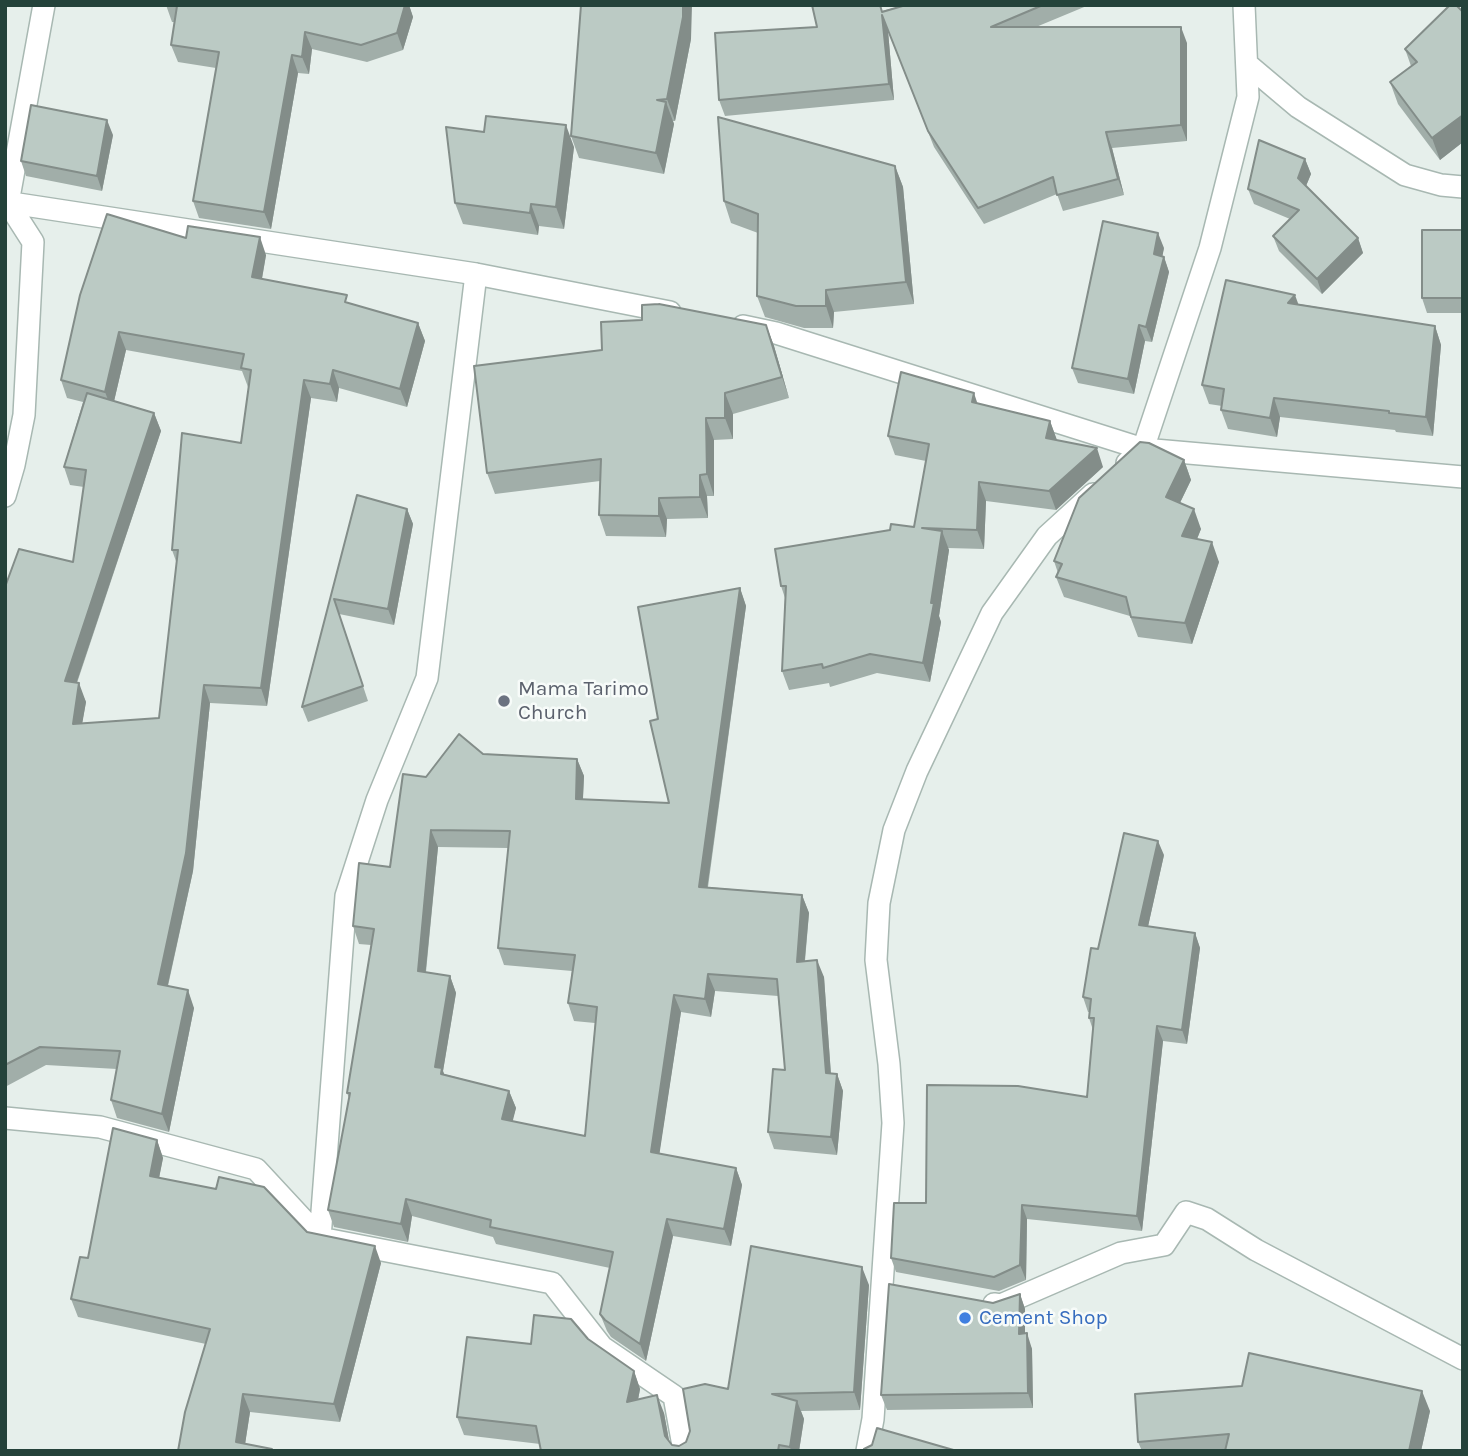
<!DOCTYPE html>
<style>
body{margin:0}
#map{position:relative;width:1468px;height:1456px;overflow:hidden;background:#e6efeb;font-family:Karla,sans-serif}
canvas{display:block}
.frame{position:absolute;inset:0;border:7px solid #24423a;pointer-events:none}
</style>
<div id="map">
<canvas width="1468" height="1456"></canvas>
<div class="frame"></div>
</div>
<script>
const ctx = document.querySelector('canvas').getContext('2d');
ctx.lineJoin = 'round';
function toPath(rows) {
  const path = new Path2D();
  for (const r of rows) {
    path.moveTo(r[0], r[1]);
    for (let i = 2; i < r.length; i += 2) path.lineTo(r[i], r[i + 1]);
  }
  return path;
}
function strokePath(path, color, width, dash) {
  ctx.strokeStyle = color;
  ctx.lineWidth = width;
  ctx.lineCap = dash ? 'butt' : 'round';
  ctx.setLineDash(dash || []);
  ctx.stroke(path);
}
function paint(path, color) {
  ctx.fillStyle = color;
  ctx.fill(path, 'evenodd');
}
function write(font, color, halo, rows, align = 'center') {
  ctx.font = font + ' Karla,sans-serif';
  ctx.lineWidth = 5;
  ctx.setLineDash([]);
  ctx.textBaseline = 'middle';
  ctx.strokeStyle = halo;
  ctx.fillStyle = color;
  for (const [text, x, y, turn = 0] of rows) {
    ctx.save();
    ctx.translate(x, y);
    ctx.rotate((+turn || 0) * Math.PI / 180);
    ctx.textAlign = isNaN(turn) ? turn : align;
    if (halo) ctx.strokeText(text, 0, 0);
    ctx.fillText(text, 0, 0);
    ctx.restore();
  }
}
const minor = toPath([
 [1247,64,1298,107,1405,175,1441,185,1463,187],
 [5,202,476,274,670,312],
 [743,326,776,333,1143,449,1463,477],
 [1127,463,1143,449,1210,248,1248,97,1244,5],
 [5,496,14,465,24,415,33,242,8,203,44,5],
 [5,1118,100,1127,256,1169,320,1238,552,1283,602,1347,674,1396,684,1451],
 [320,1238,346,896,377,800,427,678,476,274],
 [994,1304,1001,1305,1121,1253,1164,1245,1186,1212,1207,1219,1256,1250,1463,1359],
 [867,1451,873,1419,893,1123,889,1064,876,960,879,903,894,830,917,771,992,613,1047,536,1093,494]
]);
const wall = toPath([
 [166,5,409,5,413,17,403,50,367,62,312,49,309,74,298,73,271,229,199,218,193,201,216,68,178,62,171,45,175,22,172,22],
 [906,5,1089,5,1036,27,1187,43,1187,141,1112,148,1124,195,1063,211,1057,194,984,224,934,147,888,31,894,100,725,116,719,100,817,27],
 [1463,12,1463,142,1440,160,1398,104,1390,82,1411,66,1405,49],
 [691,39,675,121,673,121,674,124,664,174,579,158,571,136],
 [113,135,102,191,26,176,21,161],
 [574,147,564,229,539,226,538,235,463,224,455,203],
 [1305,159,1311,174,1306,186,1358,238,1363,253,1322,294,1279,251,1273,236,1290,219,1254,204,1248,189],
 [895,166,903,187,914,304,834,312,833,328,804,328,765,317,757,296,758,233,731,223,724,201],
 [1463,230,1463,313,1427,313,1422,298],
 [186,238,266,255,262,279,418,323,425,341,407,407,339,388,337,402,311,398,267,706,210,703,193,871,168,986,194,1008,169,1132,117,1118,111,1100,117,1069,46,1065,5,1087,5,587,73,562,84,487,70,485,64,467,83,402,67,398,61,380],
 [126,350,242,371,248,387,249,387,241,443,172,550,177,564,159,718,82,723,86,702,77,683,161,431,154,413,114,401],
 [1164,248,1162,256,1164,257,1169,272,1152,342,1145,341,1134,394,1078,383,1072,368],
 [1299,304,1435,326,1441,345,1433,436,1396,432,1395,430,1280,417,1277,437,1228,429,1221,410,1222,406,1209,404,1202,385],
 [642,320,766,325,774,346,789,398,733,414,733,439,714,440,714,496,707,496,708,518,667,519,666,537,606,536,599,515,600,481,495,494,487,473,602,350],
 [978,404,1050,421,1057,441,1103,467,1056,510,986,501,984,549,948,548,949,550,939,616,941,622,930,682,877,673,830,687,829,683,789,690,782,671,785,598,781,586,914,527,926,461,895,455,888,436],
 [1184,460,1191,480,1180,503,1201,529,1197,539,1219,562,1192,644,1138,637,1130,616,1064,597,1056,577,1058,573,1054,561],
 [357,495,407,509,413,524,394,625,339,614,368,701,308,722,302,707],
 [740,588,746,606,708,887,802,895,809,913,805,961,824,977,831,1074,837,1074,843,1091,837,1155,774,1149,768,1132,785,1070,778,996,715,991,711,1017,681,1012,659,1154,736,1168,742,1185,731,1246,673,1236,646,1361,611,1337,607,1331,600,1314,610,1268,496,1244,493,1237,412,1216,408,1242,334,1227,328,1210,349,1098,347,1093,371,945,359,944,353,926,390,867,426,777,483,754,577,759,584,776,583,799,669,803,658,719],
 [438,847,508,848,498,948,504,965,572,971,568,1003,574,1021,595,1023,585,1136,512,1121,516,1108,509,1091,444,1074,443,1071,456,993,450,976,426,972],
 [1164,855,1148,926,1195,933,1200,948,1187,1044,1163,1041,1142,1231,1027,1219,1026,1280,999,1291,896,1272,891,1258,926,1203,1087,1097,1093,1030,1089,1018,1089,1012,1088,1012,1083,997,1098,949],
 [157,1140,163,1158,159,1178,307,1232,381,1263,340,1422,250,1412,245,1444,272,1449,273,1451,178,1451,206,1344,78,1317,71,1299,88,1258],
 [869,1285,860,1410,801,1411,804,1419,799,1451,541,1451,540,1444,464,1435,457,1417,531,1344,588,1339,634,1371,640,1389,638,1400,664,1413,669,1441,672,1445,679,1446,686,1442,728,1389],
 [1020,1294,1025,1309,1025,1334,1032,1349,1033,1408,887,1410,881,1395,993,1303],
 [1430,1411,1421,1451,1142,1451,1138,1442]
]);
const shadedWall = toPath([
 [405,5,409,5,413,17,403,50,397,33],
 [683,5,692,5,691,39,675,121,667,99],
 [882,15,888,31,894,100,889,84],
 [1181,27,1187,43,1187,141,1181,125],
 [305,32,312,49,309,74,302,57],
 [292,55,298,73,271,229,264,212],
 [666,102,674,124,664,174,656,153],
 [1462,115,1463,142,1440,160,1432,138],
 [107,120,113,135,102,191,97,176],
 [566,125,574,147,564,229,556,207],
 [1106,132,1112,148,1124,195,1118,179],
 [1305,159,1311,174,1303,193,1298,178],
 [895,166,903,187,914,304,906,282],
 [531,204,539,226,538,235,530,213],
 [1158,233,1164,248,1160,269,1154,254],
 [260,237,266,255,259,295,252,277],
 [1358,238,1363,253,1322,294,1317,279],
 [1164,257,1169,272,1152,342,1146,327],
 [826,290,834,312,833,328,826,306],
 [1295,295,1302,314,1288,303],
 [418,323,425,341,407,407,400,389],
 [766,325,774,346,789,398,782,377],
 [1139,325,1145,341,1134,394,1128,379],
 [1435,326,1441,345,1433,436,1426,417],
 [119,332,126,350,112,410,105,392],
 [333,370,339,388,337,402,330,384],
 [304,380,311,398,267,706,261,688],
 [725,393,733,414,733,439,725,418],
 [974,393,980,411,972,402],
 [1274,398,1280,417,1277,437,1270,418],
 [154,413,161,431,71,699,65,681],
 [706,418,714,440,714,496,707,474],
 [1050,421,1057,440,1053,457,1046,438],
 [1097,448,1103,467,1056,510,1049,491],
 [1184,460,1191,480,1173,517,1166,497],
 [700,475,707,496,708,518,700,497],
 [979,482,986,501,984,549,977,530],
 [659,498,667,519,666,537,659,516],
 [407,509,413,524,394,625,388,609],
 [1194,509,1201,529,1190,556,1182,536],
 [942,531,949,550,939,616,941,622,930,682,923,663,931,603],
 [1212,542,1219,562,1192,644,1185,623],
 [740,588,746,606,705,904,699,887],
 [79,683,86,702,79,742,73,724],
 [204,685,210,703,193,871,164,1002,158,984],
 [577,759,584,776,582,816,576,799],
 [431,830,438,847,424,988,418,971],
 [1158,841,1164,855,1145,940,1139,925],
 [802,895,809,913,803,979,797,962],
 [1195,933,1200,948,1187,1044,1182,1030],
 [817,960,824,977,832,1090,826,1073],
 [708,974,715,991,711,1017,705,999],
 [450,976,456,993,443,1071,448,1085,435,1067],
 [188,990,194,1008,169,1132,162,1114],
 [674,995,681,1012,657,1170,651,1152],
 [1157,1026,1163,1041,1142,1231,1137,1216],
 [837,1074,843,1091,837,1155,831,1137],
 [509,1091,516,1108,509,1136,502,1119],
 [157,1140,163,1158,156,1193,150,1176],
 [736,1168,742,1185,731,1246,724,1229],
 [406,1199,412,1216,408,1242,401,1224],
 [1022,1205,1027,1219,1026,1280,1020,1265],
 [667,1219,673,1236,646,1361,640,1344],
 [375,1246,381,1263,340,1422,334,1404],
 [862,1267,869,1285,860,1410,854,1392],
 [1020,1294,1025,1309,1025,1349,1019,1334],
 [1027,1333,1032,1349,1033,1408,1028,1393],
 [634,1371,640,1389,634,1421,627,1402],
 [1422,1391,1430,1411,1421,1451,1409,1451],
 [243,1394,250,1412,244,1451,236,1442],
 [657,1395,664,1413,671,1451,665,1436],
 [797,1401,804,1419,799,1451,791,1451,790,1447]
]);
const building = toPath([
 [169,5,405,5,397,33,361,45,305,32,302,57,292,55,264,212,193,201,219,52,171,45,177,6,169,5],
 [581,5,683,5,683,17,667,99,657,100,666,102,656,153,571,136,581,5],
 [812,5,880,5,882,12,906,5,1043,5,991,27,1181,27,1181,125,1106,132,1118,179,1057,195,1053,177,978,208,928,131,882,15,889,84,719,100,715,33,817,27,812,5],
 [1450,5,1456,5,1463,12,1463,115,1432,138,1390,82,1417,62,1405,49,1450,5],
 [31,105,107,120,97,176,21,161,31,105],
 [486,116,566,125,556,207,531,204,530,213,455,203,446,127,484,132,486,116],
 [718,117,895,166,906,282,826,290,826,306,796,306,757,296,758,214,724,201,718,117],
 [1259,140,1305,159,1298,178,1358,238,1317,279,1273,236,1299,210,1248,189,1259,140],
 [107,214,186,238,188,226,260,237,252,277,347,295,345,302,418,323,400,389,333,370,330,384,304,380,261,688,204,685,186,853,158,984,188,990,162,1114,111,1100,120,1051,40,1047,5,1065,5,587,19,549,73,562,86,470,64,467,87,393,154,413,65,681,79,683,73,724,159,718,178,550,172,550,182,433,241,443,251,370,241,368,244,354,119,332,105,392,61,380,80,295,107,214],
 [1103,221,1158,233,1154,254,1164,257,1146,327,1139,325,1128,379,1072,368,1103,221],
 [1422,230,1463,230,1463,298,1422,298,1422,230],
 [1226,280,1295,295,1288,303,1435,326,1426,417,1389,413,1389,411,1274,398,1270,418,1221,410,1224,389,1202,385,1226,280],
 [659,304,766,325,782,377,725,393,725,418,706,418,707,474,700,475,700,497,659,498,659,516,599,515,601,459,487,473,474,366,602,350,601,322,642,320,642,305,659,304],
 [901,372,974,393,972,402,1050,421,1046,438,1097,448,1049,491,979,482,977,530,922,528,942,531,931,603,934,603,923,663,870,654,823,668,822,664,782,671,786,586,781,586,775,549,890,530,891,524,914,527,929,444,888,436,901,372],
 [1140,442,1149,443,1184,460,1166,497,1194,509,1182,536,1212,542,1185,623,1131,617,1126,597,1056,577,1062,564,1054,561,1079,498,1140,442],
 [357,495,407,509,388,609,334,599,363,686,302,707,357,495],
 [740,588,699,887,802,895,797,962,817,960,826,1073,837,1074,831,1137,768,1132,773,1069,785,1070,777,979,708,974,705,999,674,995,651,1152,736,1168,724,1229,667,1219,640,1344,605,1320,600,1314,613,1252,490,1227,491,1220,406,1199,401,1224,328,1210,350,1093,347,1093,374,929,353,926,359,863,390,867,403,774,426,777,459,734,483,754,577,759,576,799,669,803,650,721,658,719,638,607,740,588],
 [431,830,510,831,498,948,575,955,568,1003,597,1007,585,1136,502,1119,509,1091,441,1074,442,1068,435,1067,450,976,418,971,431,830],
 [1124,833,1158,841,1139,925,1195,933,1182,1030,1157,1026,1137,1216,1022,1205,1020,1265,994,1277,891,1258,894,1203,926,1203,927,1085,1018,1086,1087,1097,1094,1018,1089,1018,1091,999,1083,997,1091,948,1098,949,1124,833],
 [113,1128,157,1140,150,1176,216,1189,219,1177,264,1187,307,1232,375,1246,334,1404,243,1394,236,1442,272,1449,271,1451,178,1451,185,1412,210,1329,71,1299,80,1257,88,1258,113,1128],
 [751,1246,862,1267,854,1392,772,1394,797,1401,790,1447,779,1445,778,1451,541,1451,536,1426,457,1417,467,1337,531,1344,534,1315,571,1319,588,1339,634,1371,627,1402,657,1395,665,1436,672,1445,679,1446,686,1442,690,1431,683,1389,705,1384,728,1389,751,1246],
 [889,1284,993,1303,1020,1294,1019,1334,1027,1333,1028,1393,881,1395,889,1284],
 [1249,1353,1422,1391,1409,1451,1225,1451,1229,1434,1138,1442,1135,1394,1242,1386,1249,1353],
 [877,1428,957,1451,864,1451,864,1449,872,1445,877,1428]
]);
const markers = [
 [504,701,7,"#6b7280"],
 [965,1318,7,"#3f7fe0"]
];
const worshipNames = [
 ["Mama Tarimo",518,689],
 ["Church",518,713]
];
const shopNames = [
 ["Cement Shop",979,1318]
];
strokePath(minor, '#a8b8b2', 24);
strokePath(minor, '#fff', 21);
paint(wall, '#a1aea9');
paint(shadedWall, '#838d89');
paint(building, '#bbcac4');
strokePath(building, '#838d89', 2);
for (const [x, y, r, color] of markers) {
  const dot = new Path2D();
  dot.arc(x, y, r, 0, 2 * Math.PI);
  ctx.fillStyle = color;
  ctx.fill(dot);
  strokePath(dot, '#f7fbf9', 2.5);
}
write('21px', '#5b616d', '#f7fbf9', worshipNames, 'left');
write('21px', '#366cbe', '#f7fbf9', shopNames, 'left');
</script>
